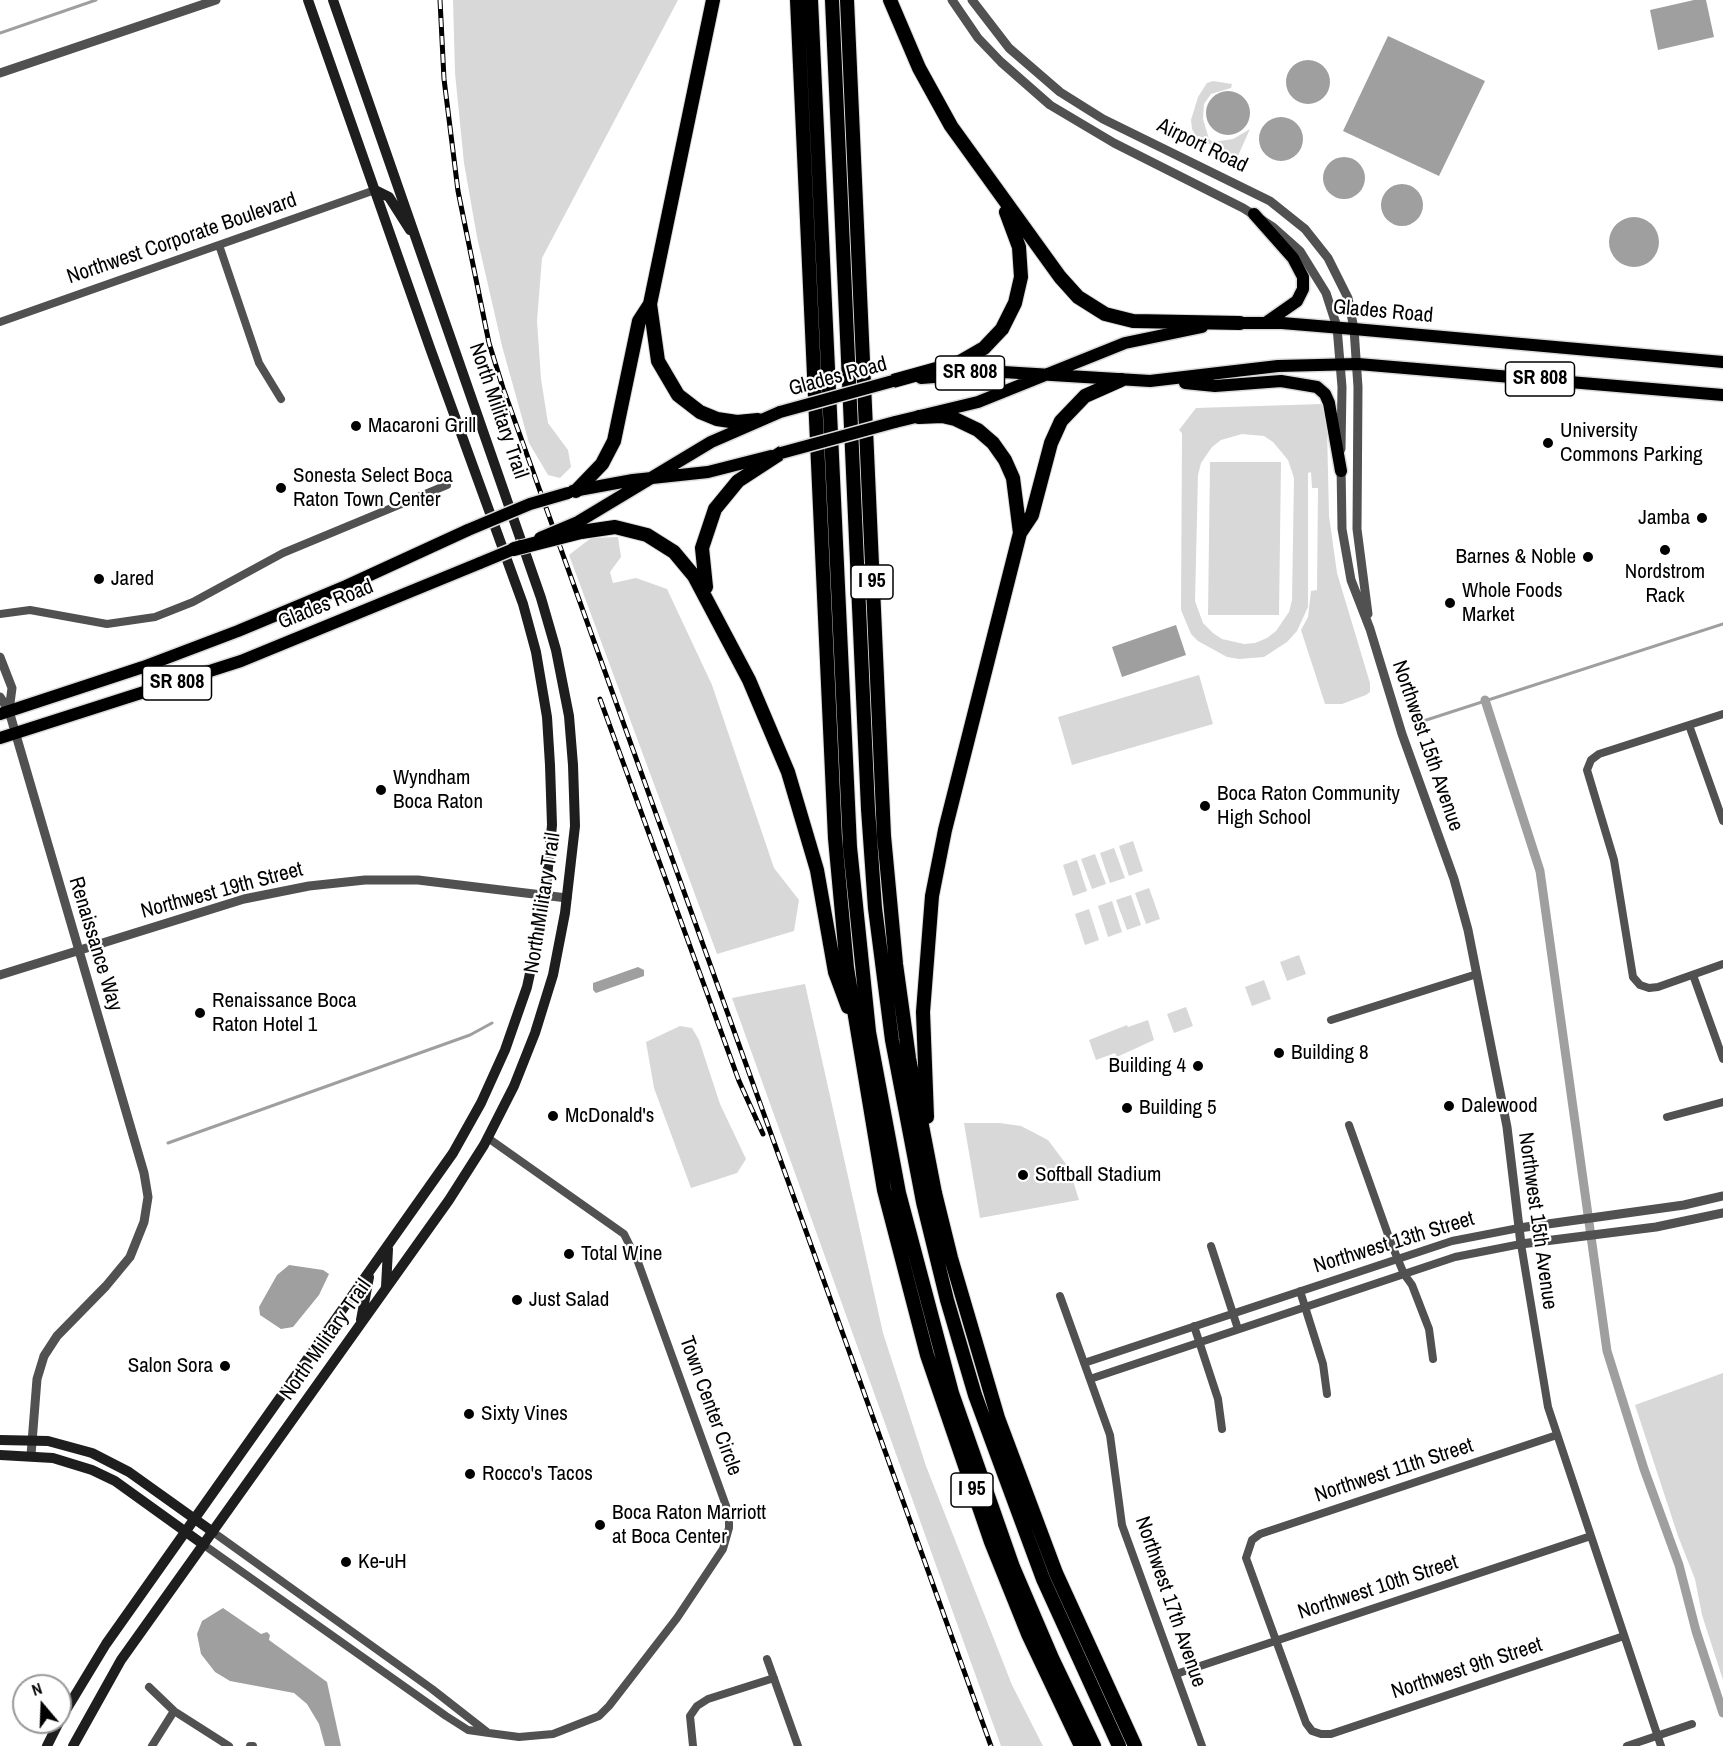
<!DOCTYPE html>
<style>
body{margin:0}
#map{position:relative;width:1723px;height:1746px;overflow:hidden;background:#fff;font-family:"Archivo Narrow",sans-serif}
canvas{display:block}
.north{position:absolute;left:12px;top:1674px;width:60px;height:60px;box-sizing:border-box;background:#fff;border:2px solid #999;border-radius:50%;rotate:341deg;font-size:16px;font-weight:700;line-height:24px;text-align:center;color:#000}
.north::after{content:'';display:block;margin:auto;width:21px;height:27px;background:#000;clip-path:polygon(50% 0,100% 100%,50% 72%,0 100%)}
</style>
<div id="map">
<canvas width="1723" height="1746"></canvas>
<div class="north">N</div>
</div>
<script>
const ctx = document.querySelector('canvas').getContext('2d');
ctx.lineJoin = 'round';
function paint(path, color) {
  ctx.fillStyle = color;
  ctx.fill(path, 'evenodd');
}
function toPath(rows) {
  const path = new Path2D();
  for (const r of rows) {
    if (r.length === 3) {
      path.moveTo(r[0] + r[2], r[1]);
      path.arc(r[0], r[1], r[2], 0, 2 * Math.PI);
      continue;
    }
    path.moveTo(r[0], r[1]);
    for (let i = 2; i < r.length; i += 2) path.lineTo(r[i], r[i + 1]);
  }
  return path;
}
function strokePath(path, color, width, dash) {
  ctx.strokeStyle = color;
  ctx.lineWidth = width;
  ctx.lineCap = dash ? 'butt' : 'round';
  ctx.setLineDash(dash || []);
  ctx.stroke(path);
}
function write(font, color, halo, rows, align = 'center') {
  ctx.font = font + ' "Archivo Narrow",sans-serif';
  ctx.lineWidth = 4.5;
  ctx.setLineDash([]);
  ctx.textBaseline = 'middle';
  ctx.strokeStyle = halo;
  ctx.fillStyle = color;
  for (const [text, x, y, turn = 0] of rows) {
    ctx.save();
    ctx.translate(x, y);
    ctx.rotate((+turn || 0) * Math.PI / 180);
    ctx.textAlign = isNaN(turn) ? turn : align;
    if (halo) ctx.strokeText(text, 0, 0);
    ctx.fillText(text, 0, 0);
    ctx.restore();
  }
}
const green = toPath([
 [453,0,678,0,542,258,537,321,541,379,548,423,568,450,571,467,560,478,548,475,529,443,502,346,477,237,464,163,455,73],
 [1213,81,1232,84,1231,88,1211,94,1204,104,1203,119,1209,139,1213,142,1233,139,1250,129,1237,158,1197,138,1192,129,1191,120,1198,97,1207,83],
 [1322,404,1327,429,1329,516,1337,573,1370,683,1370,692,1366,695,1342,704,1325,704,1301,630,1308,617,1311,591,1317,590,1318,488,1312,488,1311,472,1308,473,1308,607,1297,631,1287,642,1264,657,1239,659,1227,657,1198,641,1191,634,1181,610,1182,433,1179,430,1196,408],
 [1242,434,1264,436,1273,442,1288,460,1294,478,1292,600,1289,612,1276,631,1267,638,1255,643,1244,644,1222,639,1213,633,1203,623,1195,601,1198,475,1201,463,1212,447,1221,440],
 [1210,462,1281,462,1279,615,1208,615],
 [618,537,621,557,610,572,613,583,636,578,667,589,712,685,774,868,799,900,794,931,717,954,569,555,591,538],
 [1199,675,1213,724,1072,765,1058,717],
 [1133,841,1143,871,1129,876,1119,846],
 [1114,848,1125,878,1110,883,1100,853],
 [1095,854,1106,884,1092,889,1081,859],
 [1077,860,1087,891,1073,896,1063,865],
 [1149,888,1160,919,1146,924,1135,893],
 [1131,895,1141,925,1127,930,1116,900],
 [1112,901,1122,932,1108,937,1098,906],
 [1089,909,1099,940,1085,945,1075,914],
 [1299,955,1306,974,1287,981,1280,962],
 [1264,980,1271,999,1252,1006,1245,987],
 [805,984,883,1333,926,1466,1012,1685,1043,1746,1001,1746,732,998],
 [1186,1007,1193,1026,1174,1033,1167,1014],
 [1148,1020,1154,1040,1117,1057,1115,1053,1096,1060,1089,1040,1127,1025,1128,1027],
 [680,1026,692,1028,699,1040,720,1104,746,1159,737,1173,691,1188,654,1088,646,1042],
 [1000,1123,1021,1126,1048,1140,1069,1168,1079,1200,980,1218,964,1123],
 [1723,1373,1723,1680,1702,1615,1695,1579,1678,1536,1635,1405]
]);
const water = toPath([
 [1694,0,1706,0,1714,37,1658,50,1650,10],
 [1388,36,1485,81,1439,176,1343,131],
 [1308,82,22],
 [1228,113,22],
 [1281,139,22],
 [1344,178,21],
 [1402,205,21],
 [1634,242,25],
 [1176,625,1186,655,1122,677,1112,647],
 [638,967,644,970,644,976,596,993,593,990,593,983],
 [289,1265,323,1270,329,1274,319,1295,293,1327,281,1329,260,1315,259,1307,277,1275],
 [223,1608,261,1634,267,1632,270,1635,269,1640,327,1682,341,1746,325,1746,319,1724,307,1704,294,1693,230,1681,215,1672,201,1654,197,1634,202,1621]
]);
const stream = toPath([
 [0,33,96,0],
 [1414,724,1723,624],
 [168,1143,470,1035,492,1023]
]);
const canal = toPath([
 [1485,700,1540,871,1607,1351,1644,1469,1679,1565,1696,1631,1723,1713]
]);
const minor = toPath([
 [219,245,259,363,281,399],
 [0,322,375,190],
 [0,614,30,610,107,624,155,617,193,602,283,553,447,485],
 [1723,714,1599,754,1591,760,1587,770,1614,860,1633,977,1640,985,1649,988,1658,987,1723,964],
 [1689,725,1723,821],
 [1693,975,1723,1059],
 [1331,1020,1477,974],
 [1667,1117,1723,1102],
 [1349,1125,1391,1243,1404,1274,1412,1285,1429,1329,1433,1359],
 [1211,1246,1238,1329],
 [1300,1291,1323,1364,1327,1394],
 [1060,1296,1110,1435,1122,1525,1202,1746],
 [1194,1326,1218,1399,1222,1429],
 [1084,1363,1452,1241,1519,1228],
 [1090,1379,1455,1257,1521,1244,1548,1407,1661,1746],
 [1557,1435,1260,1534,1252,1540,1246,1558,1306,1723,1312,1731,1321,1734,1331,1734,1624,1636],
 [213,1532,432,1689,487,1732],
 [204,1545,446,1716,468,1730,489,1733,519,1737,553,1734,599,1716,609,1706,677,1618,723,1549,729,1528,729,1514,638,1262,624,1234,488,1138],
 [767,1659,798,1746],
 [1176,1674,1591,1536],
 [149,1687,174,1711,229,1746],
 [152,1746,174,1711],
 [250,1746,253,1746],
 [693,1746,690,1716,697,1706,708,1699,774,1678],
 [1627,1746,1692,1724]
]);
const tertiary = toPath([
 [952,0,978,38,1001,62,1050,105,1114,143,1243,208,1273,227,1300,251,1326,293,1337,327,1342,387,1341,449],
 [972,0,1009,48,1060,92,1103,119,1270,201,1305,229,1328,258,1348,298,1354,329,1358,387,1357,529,1368,614],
 [0,73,216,0],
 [1341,465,1342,529,1351,580,1370,629,1402,734,1454,879,1468,930,1507,1127,1521,1244,1656,1227,1723,1213],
 [0,657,12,688,9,711],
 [0,697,9,711,144,1173,148,1197,144,1222,130,1257,106,1286,57,1336,44,1356,37,1379,31,1455],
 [0,975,244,899,309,886,365,880,418,880,567,898],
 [1519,1228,1684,1205,1723,1196]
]);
const secondary = toPath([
 [375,190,389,197,410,230],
 [386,1287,388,1249],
 [361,1320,369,1277],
 [0,1440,48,1441,92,1453,129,1472,213,1532],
 [0,1455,53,1458,92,1470,115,1481,204,1545],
 [60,1720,106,1644,453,1153,481,1103,505,1050,527,987,544,909,552,825,550,765,547,717,536,652,523,604,430,348,308,0],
 [47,1746,59,1722],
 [73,1746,121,1660,449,1200,484,1145,514,1086,535,1033,553,975,565,913,575,826,573,765,569,716,556,650,541,598,333,0]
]);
const primary = toPath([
 [1254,214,1293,258,1303,277,1303,289,1297,301,1267,322],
 [1231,323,1282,323,1354,329,1723,362],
 [921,378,1003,372,1150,381,1278,366,1358,364,1723,395],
 [1185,383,1215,386,1281,381,1317,387,1325,394,1329,403,1341,471],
 [895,422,978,402,1125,343,1202,327],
 [573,491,633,480,708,472,771,456],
 [578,522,711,442,780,412],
 [0,714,143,667,238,631,346,586,468,530],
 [0,738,241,661,480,563]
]);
const motorway = toPath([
 [797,0,835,838,847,968,884,1190,927,1355,991,1542,1028,1634,1081,1746],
 [811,0,850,847,869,1032,899,1193,952,1393,1013,1567,1052,1658,1094,1746],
 [832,0,868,809,875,908,892,1040,923,1202,947,1300,975,1395,1043,1579,1119,1746],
 [847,0,884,836,896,964,909,1058,935,1193,951,1258,998,1418,1056,1573,1135,1746],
 [890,0,919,68,951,126,1060,277,1078,297,1105,314,1133,321,1240,323],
 [650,304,658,361,678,395,700,412,717,419,737,422,758,420],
 [893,381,958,363,984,348,1002,329,1015,303,1021,277,1019,247,1006,212],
 [919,417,942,416,955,419,978,430,993,443,1005,460,1013,478,1020,533],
 [576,491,602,464,614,441,639,321,650,304,713,0],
 [581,532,615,527,647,535,674,552,694,576,749,680,788,772,817,870,835,972,848,1007],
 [706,587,702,548,715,509,738,481,781,453],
 [927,1117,923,1012,932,896,945,830,1020,533,1032,515,1051,443,1061,421,1085,396,1121,380]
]);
const rail = toPath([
 [440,0,444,79,458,191,489,343,503,388,991,1746],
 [600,699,739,1081,763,1134]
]);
const primaryBridge = toPath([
 [780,412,893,381],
 [781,453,895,422],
 [468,530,530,504,568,493],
 [540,538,578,522],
 [480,563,521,546]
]);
const motorwayBridge = toPath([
 [514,549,581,532]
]);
const markers = [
 [356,426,6,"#000"],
 [1548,443,6,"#000"],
 [281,488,6,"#000"],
 [1702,518,6,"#000"],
 [1665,550,6,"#000"],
 [1588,557,6,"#000"],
 [99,579,6,"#000"],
 [1450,603,6,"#000"],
 [381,790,6,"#000"],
 [1205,806,6,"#000"],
 [200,1013,6,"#000"],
 [1279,1053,6,"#000"],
 [1198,1066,6,"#000"],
 [1449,1106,6,"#000"],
 [1127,1108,6,"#000"],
 [553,1116,6,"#000"],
 [1023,1175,6,"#000"],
 [569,1254,6,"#000"],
 [517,1300,6,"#000"],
 [225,1366,6,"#000"],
 [469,1414,6,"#000"],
 [470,1474,6,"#000"],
 [600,1525,6,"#000"],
 [346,1562,6,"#000"]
];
const shields = [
 [970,373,69],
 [1540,379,69],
 [872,582,42],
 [177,683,69],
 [972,1490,42]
];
const shieldNames = [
 ["SR 808",970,373],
 ["SR 808",1540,379],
 ["I 95",872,582],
 ["SR 808",177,683],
 ["I 95",972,1490]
];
const streetNames = [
 ["Airport Road",1202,146,26],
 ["Northwest Corporate Boulevard",182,239,-19],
 ["Glades Road",1383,312,5],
 ["Glades Road",838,377,-15],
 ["North Military Trail",498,411,71],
 ["Glades Road",326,605,-22],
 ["Northwest 15th Avenue",1427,746,71],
 ["Northwest 19th Street",222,891,-15],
 ["North Military Trail",543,903,-81],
 ["Renaissance Way",95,944,73],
 ["Northwest 15th Avenue",1537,1221,82],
 ["Northwest 13th Street",1394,1243,-17],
 ["North Military Trail",326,1340,-55],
 ["Town Center Circle",710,1406,70],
 ["Northwest 11th Street",1394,1471,-18],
 ["Northwest 10th Street",1378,1588,-18],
 ["Northwest 17th Avenue",1170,1602,71],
 ["Northwest 9th Street",1467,1669,-18]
];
const poiNames = [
 ["Macaroni Grill",368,426],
 ["University",1560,431],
 ["Commons Parking",1560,455],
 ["Sonesta Select Boca",293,476],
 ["Raton Town Center",293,500],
 ["Jamba",1690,518,"right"],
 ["Barnes & Noble",1576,557,"right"],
 ["Nordstrom",1665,572,"center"],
 ["Rack",1665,596,"center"],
 ["Jared",111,579],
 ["Whole Foods",1462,591],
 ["Market",1462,615],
 ["Wyndham",393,778],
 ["Boca Raton",393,802],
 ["Boca Raton Community",1217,794],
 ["High School",1217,818],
 ["Renaissance Boca",212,1001],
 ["Raton Hotel 1",212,1025],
 ["Building 8",1291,1053],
 ["Building 4",1186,1066,"right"],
 ["Dalewood",1461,1106],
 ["Building 5",1139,1108],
 ["McDonald's",565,1116],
 ["Softball Stadium",1035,1175],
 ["Total Wine",581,1254],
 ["Just Salad",529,1300],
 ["Salon Sora",213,1366,"right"],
 ["Sixty Vines",481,1414],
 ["Rocco's Tacos",482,1474],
 ["Boca Raton Marriott",612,1513],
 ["at Boca Center",612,1537],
 ["Ke-uH",358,1562]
];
paint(green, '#d8d8d8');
paint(water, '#9f9f9f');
strokePath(stream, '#9f9f9f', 3);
strokePath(canal, '#9f9f9f', 9);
strokePath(primary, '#dbdbdb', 15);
strokePath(motorway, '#dbdbdb', 16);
strokePath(minor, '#515151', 8);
strokePath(tertiary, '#515151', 9);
strokePath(secondary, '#1e1e1e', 10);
strokePath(primary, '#000', 12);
strokePath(motorway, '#000', 14);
strokePath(rail, '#000', 5);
strokePath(rail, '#fff', 3, [9]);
strokePath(primaryBridge, '#dbdbdb', 15, []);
strokePath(motorwayBridge, '#dbdbdb', 16, []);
strokePath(primaryBridge, '#000', 12);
strokePath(motorwayBridge, '#000', 14);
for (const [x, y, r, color] of markers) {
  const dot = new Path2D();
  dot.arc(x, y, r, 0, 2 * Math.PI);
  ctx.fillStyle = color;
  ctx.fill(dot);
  strokePath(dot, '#fff', 2);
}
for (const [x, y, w] of shields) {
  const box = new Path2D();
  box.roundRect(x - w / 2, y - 17, w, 34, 4.5);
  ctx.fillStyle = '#fff';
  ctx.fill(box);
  strokePath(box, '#000', 1.5);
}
write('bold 20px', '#000', null, shieldNames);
write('21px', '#000', '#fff', streetNames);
write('21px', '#000', '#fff', poiNames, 'left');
</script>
